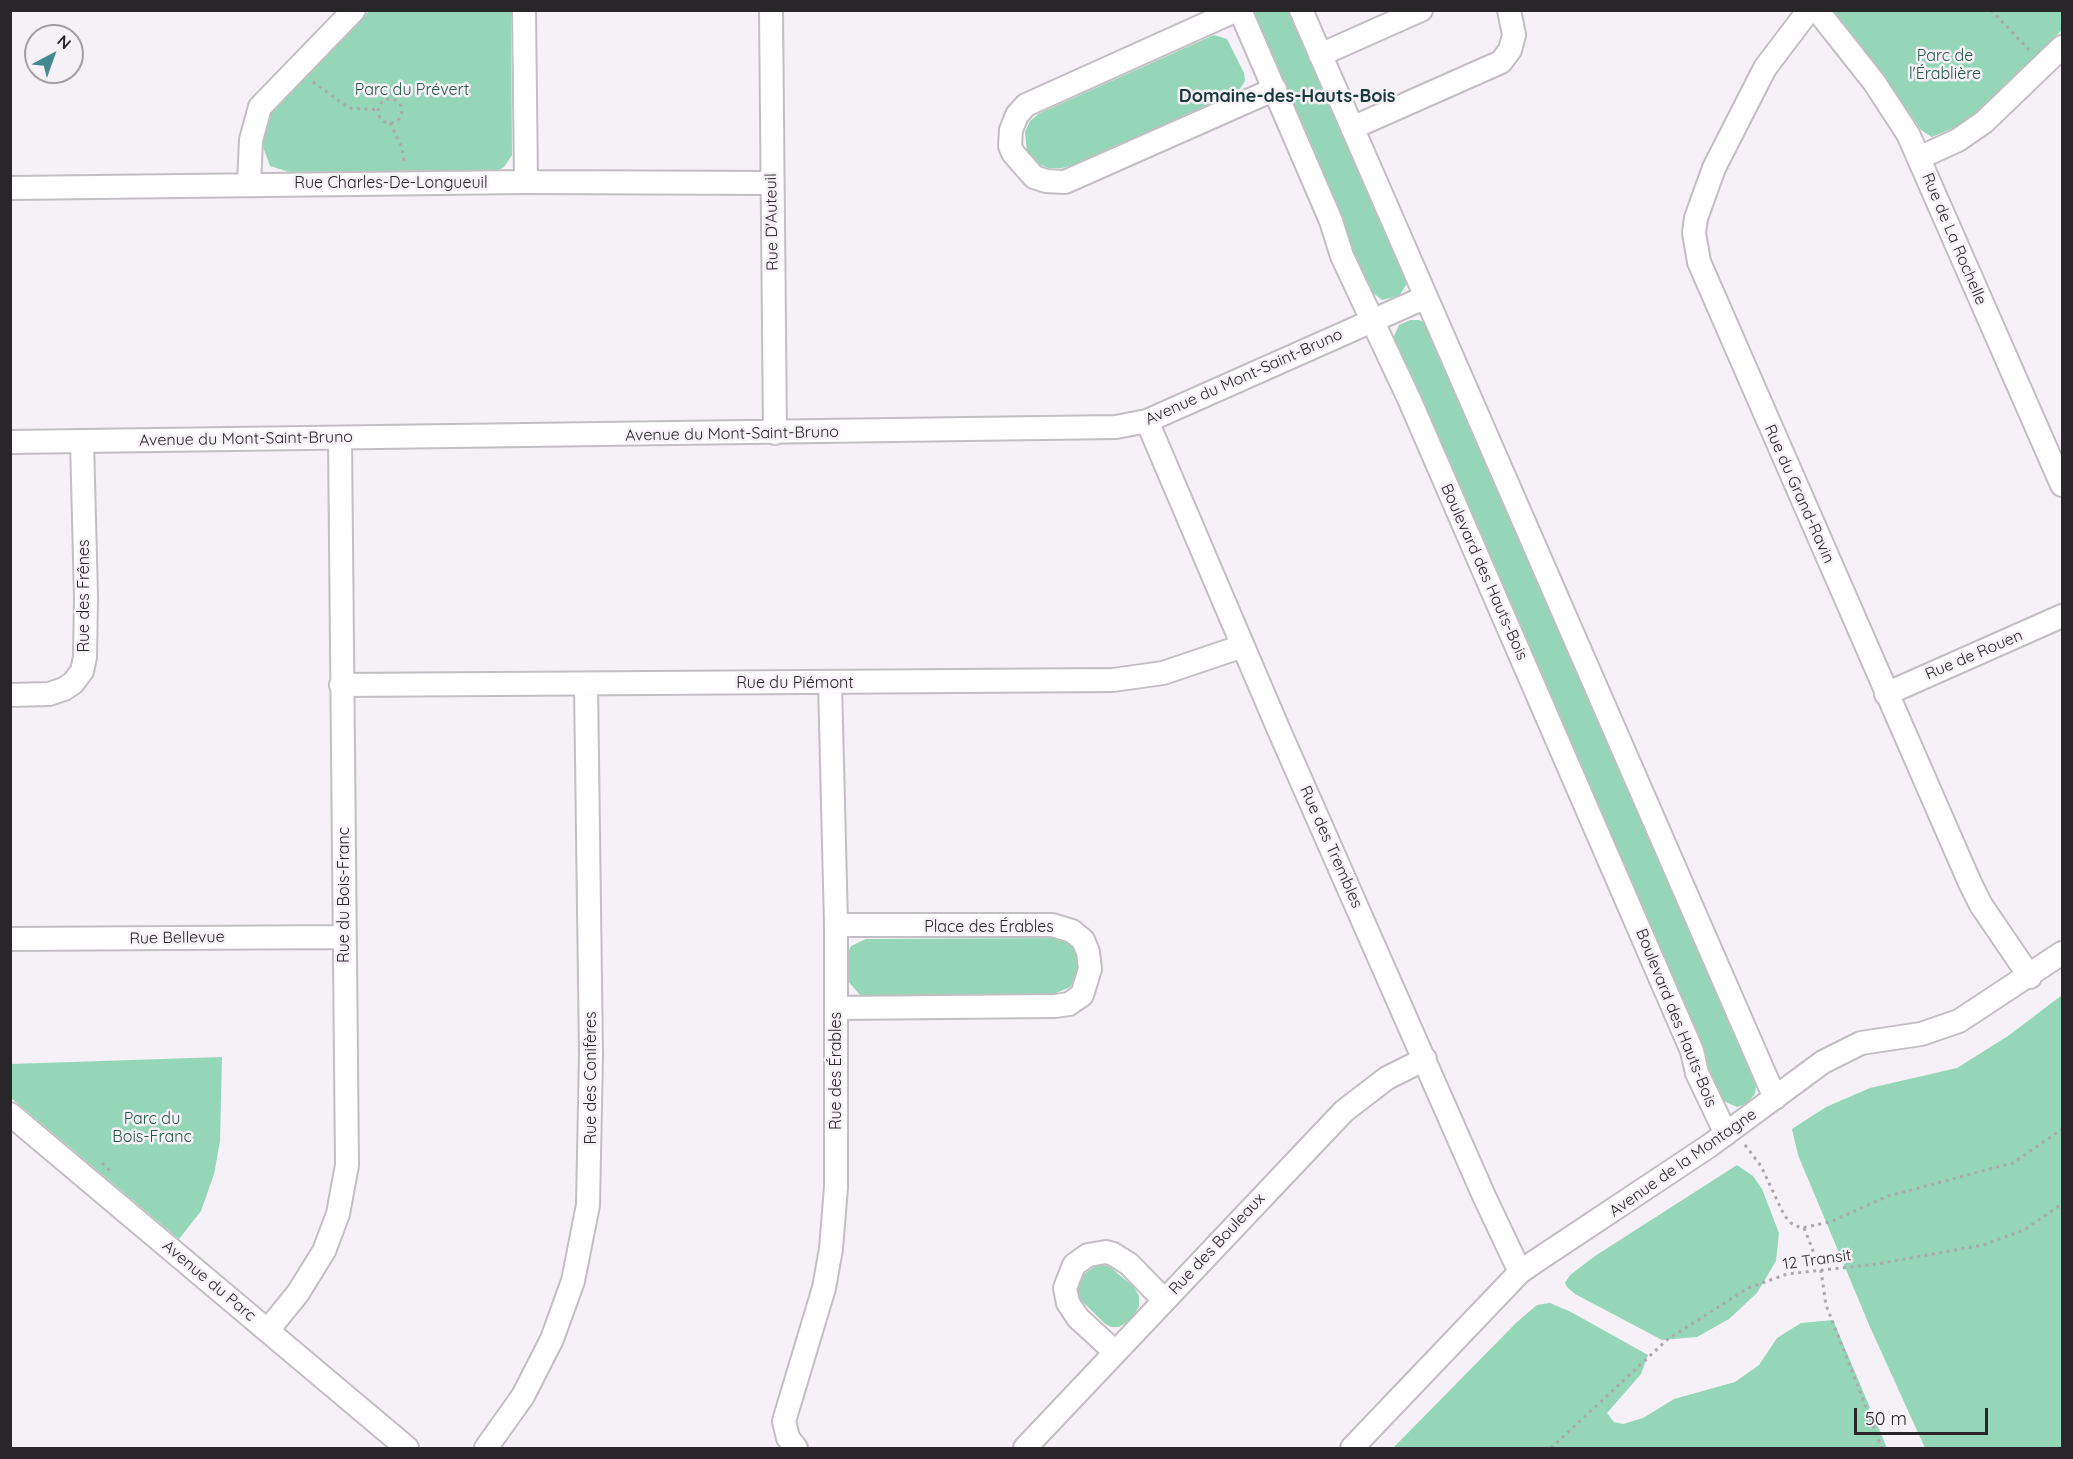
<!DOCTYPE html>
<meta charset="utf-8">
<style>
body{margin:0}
#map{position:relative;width:2073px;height:1459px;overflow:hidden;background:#f5f1f6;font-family:Quicksand,sans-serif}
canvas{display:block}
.frame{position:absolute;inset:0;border:12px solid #282628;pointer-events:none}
.north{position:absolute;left:24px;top:24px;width:60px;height:60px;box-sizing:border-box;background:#f5f1f6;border:2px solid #a3a0a4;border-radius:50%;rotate:41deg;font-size:16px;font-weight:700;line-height:24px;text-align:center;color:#282628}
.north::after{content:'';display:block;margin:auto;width:21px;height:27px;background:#438a92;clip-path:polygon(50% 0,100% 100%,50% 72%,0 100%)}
.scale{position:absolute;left:1854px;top:1408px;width:134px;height:27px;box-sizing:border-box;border:3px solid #282628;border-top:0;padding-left:8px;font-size:18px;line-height:21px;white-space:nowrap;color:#282628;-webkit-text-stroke:4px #f5f1f6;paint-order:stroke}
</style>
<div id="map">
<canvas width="2073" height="1459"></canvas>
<div class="frame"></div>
<div class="north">N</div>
<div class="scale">50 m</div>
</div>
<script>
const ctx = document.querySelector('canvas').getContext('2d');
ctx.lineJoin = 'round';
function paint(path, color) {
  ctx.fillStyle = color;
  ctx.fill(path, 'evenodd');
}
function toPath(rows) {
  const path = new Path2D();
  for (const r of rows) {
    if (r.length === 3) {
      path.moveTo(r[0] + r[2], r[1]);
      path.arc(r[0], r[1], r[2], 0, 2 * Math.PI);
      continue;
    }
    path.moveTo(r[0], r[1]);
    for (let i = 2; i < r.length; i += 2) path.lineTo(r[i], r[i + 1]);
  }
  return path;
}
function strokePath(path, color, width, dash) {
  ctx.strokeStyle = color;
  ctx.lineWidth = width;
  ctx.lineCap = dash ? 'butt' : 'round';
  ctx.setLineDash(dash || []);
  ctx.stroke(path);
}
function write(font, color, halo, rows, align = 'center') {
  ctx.font = font + ' Quicksand,sans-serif';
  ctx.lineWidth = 5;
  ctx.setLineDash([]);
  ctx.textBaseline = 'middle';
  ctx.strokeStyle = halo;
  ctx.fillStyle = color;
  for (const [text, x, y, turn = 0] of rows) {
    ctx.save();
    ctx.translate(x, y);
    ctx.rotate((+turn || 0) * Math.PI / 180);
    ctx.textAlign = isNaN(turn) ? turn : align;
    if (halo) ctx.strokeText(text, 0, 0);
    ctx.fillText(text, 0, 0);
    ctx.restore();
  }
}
const green = toPath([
 [369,11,511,11,512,155,504,167,498,170,289,172,270,166,263,147,268,116],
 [1247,11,1294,11,1408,282,1399,296,1382,300,1367,288],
 [1833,11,2062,11,2062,30,1984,108,1960,125,1932,137,1921,130,1878,67],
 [1214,35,1227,39,1244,73,1245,81,1237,93,1078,164,1062,168,1048,168,1036,163,1027,153,1025,132,1030,121,1040,113],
 [1410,320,1419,320,1428,324,1757,1077,1755,1094,1746,1104,1737,1107,1719,1099,1393,338,1399,325],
 [1055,938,1067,942,1075,949,1079,971,1070,987,1054,994,872,996,860,995,847,980,847,954,851,946,866,939],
 [2062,995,2062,1448,1925,1448,1870,1327,1798,1155,1792,1129,1826,1107,1870,1088,1957,1068,2008,1036],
 [222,1057,220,1141,214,1174,201,1211,179,1239,11,1098,11,1064],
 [1737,1165,1753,1176,1762,1189,1779,1233,1776,1261,1757,1293,1729,1319,1697,1337,1662,1340,1575,1294,1567,1287,1565,1283,1570,1275,1595,1256],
 [1103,1265,1110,1267,1134,1287,1139,1296,1139,1307,1130,1320,1119,1327,1111,1327,1104,1323,1079,1298,1077,1289,1083,1275,1095,1266],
 [1550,1303,1571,1312,1648,1355,1641,1374,1607,1413,1614,1422,1623,1424,1643,1418,1674,1399,1735,1382,1759,1365,1777,1338,1801,1323,1833,1320,1887,1448,1393,1448,1517,1322,1537,1305]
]);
const path = toPath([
 [1991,10,2029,50],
 [313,82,349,108,378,110],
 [390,111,12],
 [390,123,402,148,404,163],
 [1745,1145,1761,1166,1784,1215,1791,1223,1801,1228,1830,1222,1888,1196,2013,1163,2062,1129],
 [102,1163,111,1172],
 [1804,1228,1821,1271,1826,1305,1882,1448],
 [1551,1448,1668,1339,1748,1288,1787,1274,1877,1264,1983,1245,2024,1230,2062,1204]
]);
const minor = toPath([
 [524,10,526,182],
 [771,10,775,433],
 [1237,10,1026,105,1017,115,1011,130,1010,146,1013,153,1034,177,1046,181,1065,182,1275,89],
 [1240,10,1331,221,1342,256,1410,401,1692,1051,1697,1073,1726,1134],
 [1301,10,1775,1098],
 [1809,10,1765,68,1714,168,1696,218,1694,233,1699,262,1970,883,1981,905,2030,977],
 [1817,10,1874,82,1908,134,2062,485],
 [1320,55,1421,10],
 [1352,128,1501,62,1510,50,1514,35,1509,10],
 [1919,158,1958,140,1984,122,2062,47],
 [249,184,251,140,260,107,354,10],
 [10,188,526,182,772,183],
 [1147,421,1278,728,1484,1196,1520,1272],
 [10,442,1116,427,1147,421,1426,297],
 [341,685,1113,680,1163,673,1243,646],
 [1886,694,2062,616],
 [10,695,49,694,64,689,73,683,82,671,85,657,86,597,82,441],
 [10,939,344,937],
 [836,1008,1055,1006,1069,1004,1082,995,1090,969,1088,952,1083,940,1072,931,1052,925,836,925],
 [10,1114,407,1448],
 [268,1330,298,1293,324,1251,338,1214,347,1165,340,438],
 [1115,1352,1078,1318,1068,1303,1065,1288,1074,1265,1088,1255,1106,1252,1113,1254,1129,1264,1164,1300],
 [486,1448,523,1396,552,1339,573,1281,588,1205,591,1055,586,684],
 [796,1448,788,1438,784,1421,824,1288,831,1249,836,1187,836,925,830,682],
 [1025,1448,1344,1111,1387,1078,1425,1059],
 [1352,1448,1520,1272,1533,1263,1709,1146,1823,1062,1861,1043,1921,1034,1959,1021,2062,953]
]);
const parkNames = [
 ["Parc de",1945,56],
 ["l'Érablière",1945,74],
 ["Parc du Prévert",412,90],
 ["Parc du",152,1119],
 ["Bois-Franc",152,1137]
];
const streetNames = [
 ["Rue Charles-De-Longueuil",391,183],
 ["Rue D'Auteuil",772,222,-91],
 ["Rue de La Rochelle",1954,239,67],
 ["Avenue du Mont-Saint-Bruno",1244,377,-24],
 ["Avenue du Mont-Saint-Bruno",732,434,-1],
 ["Avenue du Mont-Saint-Bruno",246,439,-1],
 ["Rue du Grand-Ravin",1799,494,66],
 ["Boulevard des Hauts-Bois",1484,572,66],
 ["Rue des Frênes",84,596,-90],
 ["Rue de Rouen",1974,655,-23],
 ["Rue du Piémont",795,683],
 ["Rue des Trembles",1331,847,66],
 ["Rue du Bois-Franc",344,895,-90],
 ["Place des Érables",989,927],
 ["Rue Bellevue",177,938,-1],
 ["Boulevard des Hauts-Bois",1676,1018,68],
 ["Rue des Érables",836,1071,-90],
 ["Rue des Conifères",591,1078,-90],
 ["Avenue de la Montagne",1683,1163,-35],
 ["Rue des Bouleaux",1217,1244,-47],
 ["12 Transit",1817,1260,-8],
 ["Avenue du Parc",209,1281,40]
];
const neighbourhoodNames = [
 ["Domaine-des-Hauts-Bois",1287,97]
];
paint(green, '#95d6b9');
strokePath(minor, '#c2bec3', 26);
strokePath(path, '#aca8ac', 3, [3, 4.5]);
strokePath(minor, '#fff', 22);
write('16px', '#225a44', '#f5f1f6', parkNames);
write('16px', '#282628', '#f5f1f6', streetNames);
write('bold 18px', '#17393d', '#f5f1f6', neighbourhoodNames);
</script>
